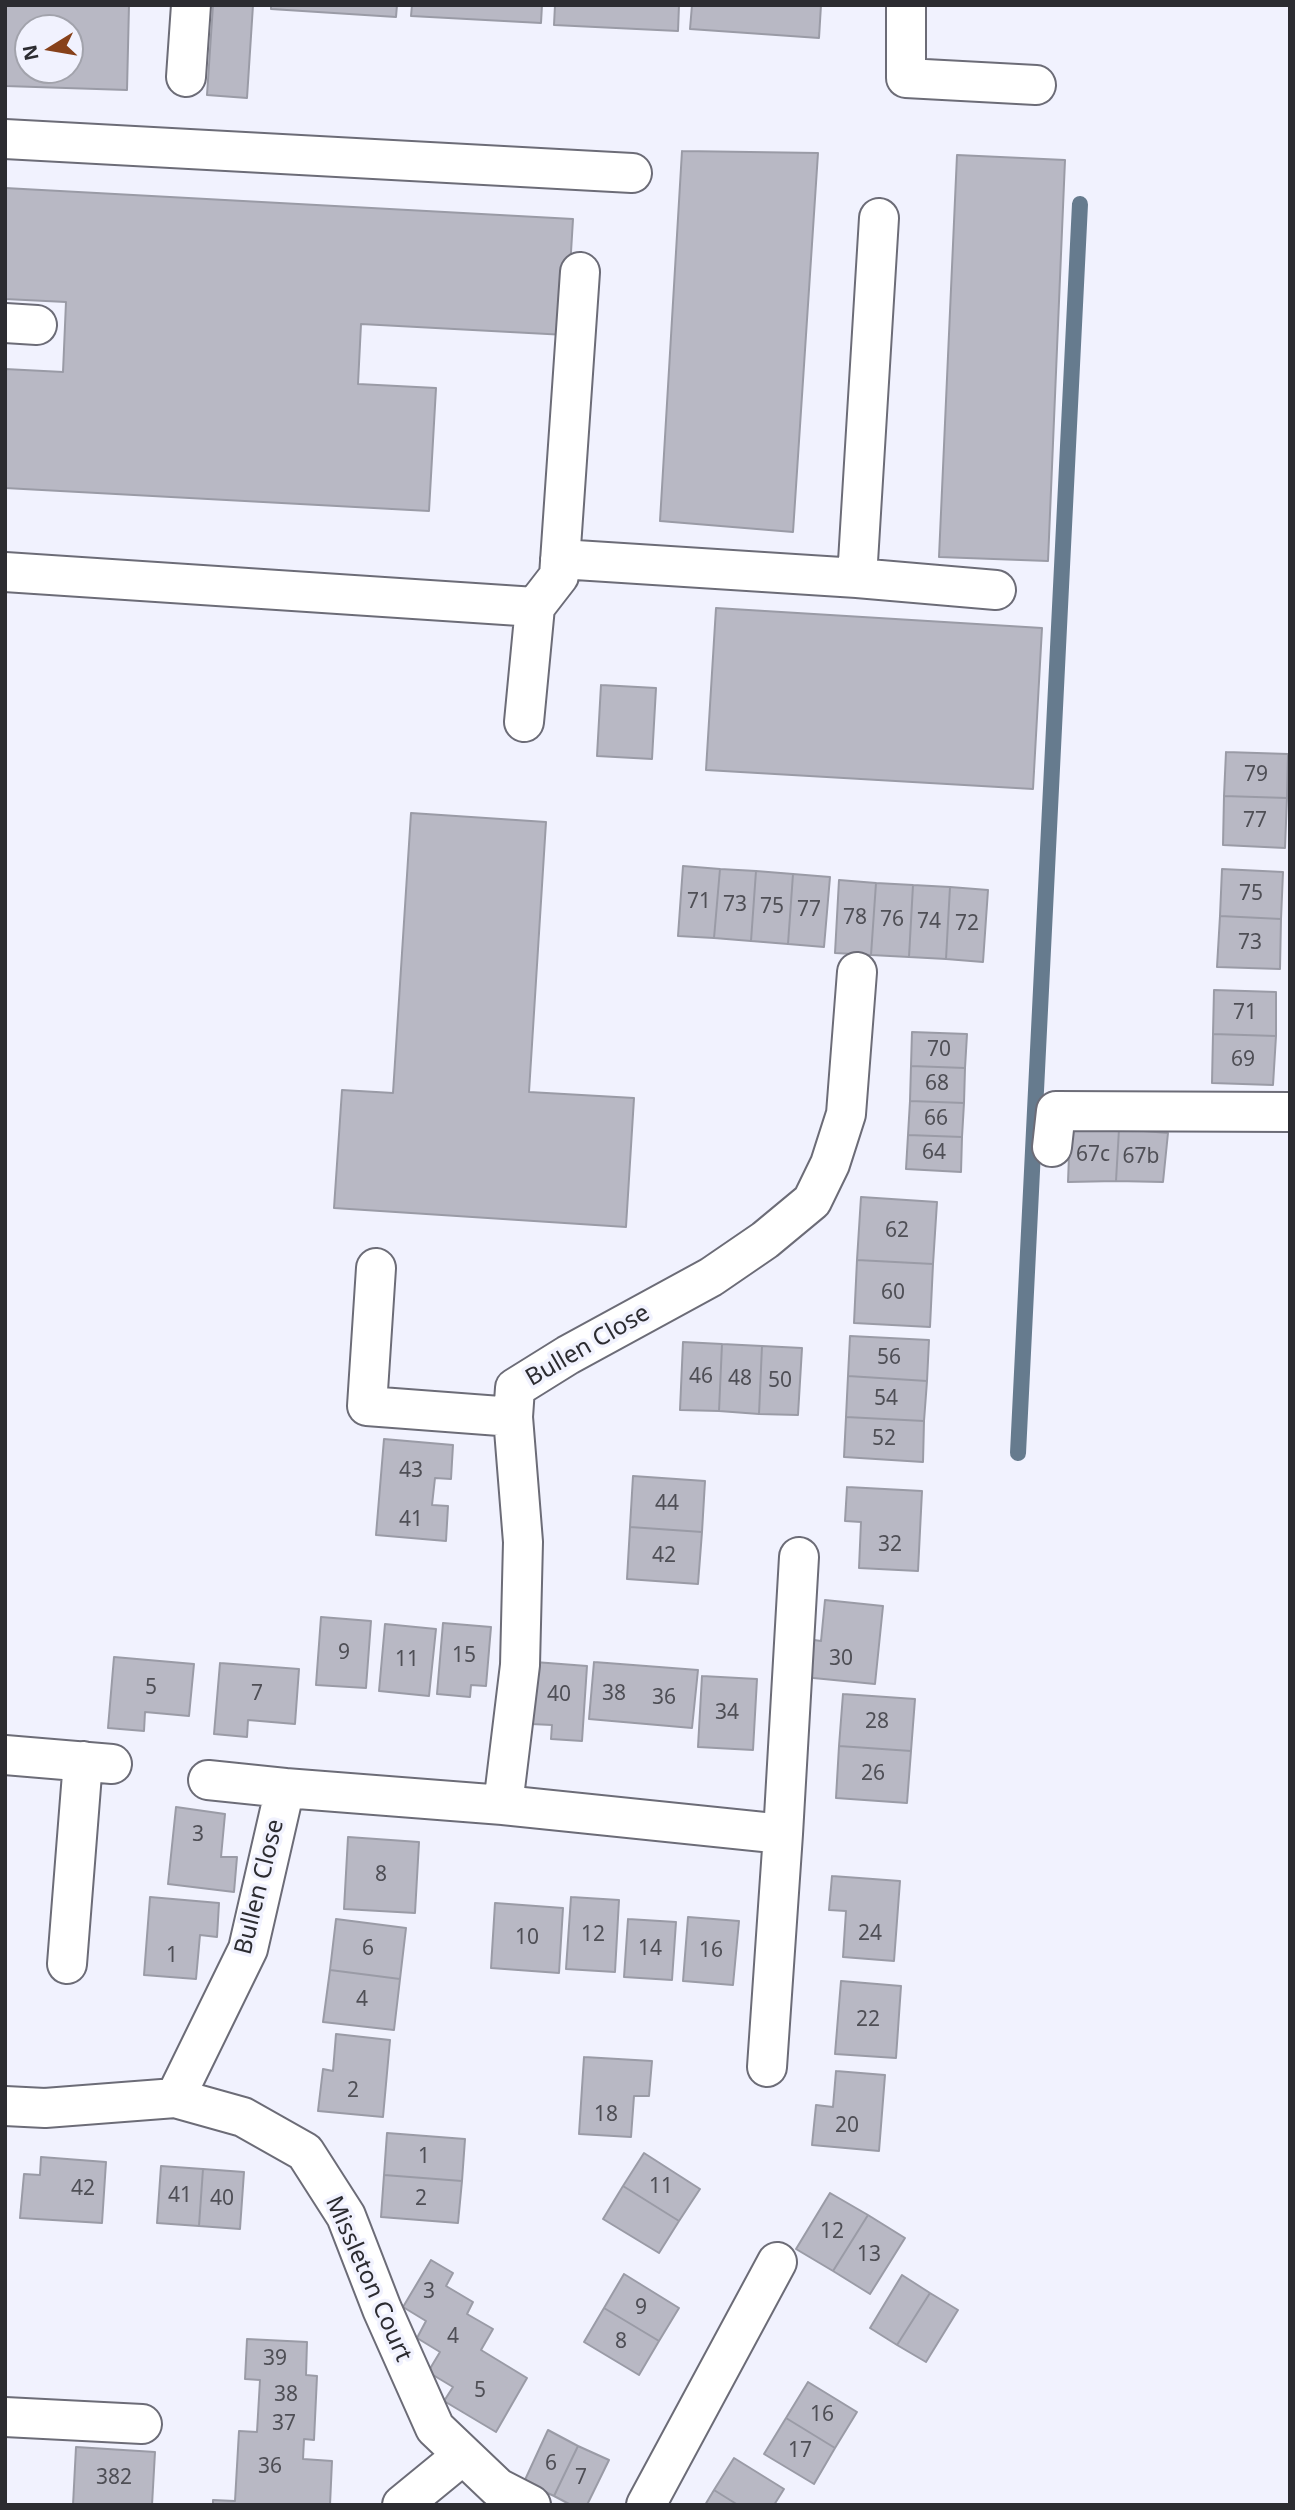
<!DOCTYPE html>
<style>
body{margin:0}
#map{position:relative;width:1295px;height:2510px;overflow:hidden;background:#f1f2fe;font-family:"Noto Sans",sans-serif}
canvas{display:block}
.frame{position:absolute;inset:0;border:7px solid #2c2c31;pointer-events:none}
.north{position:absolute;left:14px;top:14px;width:70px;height:70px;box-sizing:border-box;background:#f1f2fe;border:2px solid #a2a3ac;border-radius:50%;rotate:259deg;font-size:19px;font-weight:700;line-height:28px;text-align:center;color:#2c2c31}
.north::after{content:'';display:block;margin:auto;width:24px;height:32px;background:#87411a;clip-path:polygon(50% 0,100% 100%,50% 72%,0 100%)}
</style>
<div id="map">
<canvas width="1295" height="2510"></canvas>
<div class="frame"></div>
<div class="north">N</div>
</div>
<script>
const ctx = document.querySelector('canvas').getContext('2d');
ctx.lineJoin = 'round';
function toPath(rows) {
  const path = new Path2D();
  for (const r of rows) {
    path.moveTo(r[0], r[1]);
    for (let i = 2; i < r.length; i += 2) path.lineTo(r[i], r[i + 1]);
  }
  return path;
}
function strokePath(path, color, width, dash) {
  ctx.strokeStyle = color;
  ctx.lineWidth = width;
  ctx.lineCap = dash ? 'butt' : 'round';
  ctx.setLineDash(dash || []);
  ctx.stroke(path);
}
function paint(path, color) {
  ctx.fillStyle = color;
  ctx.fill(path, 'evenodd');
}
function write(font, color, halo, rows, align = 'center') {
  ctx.font = font + ' "Noto Sans",sans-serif';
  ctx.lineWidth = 7;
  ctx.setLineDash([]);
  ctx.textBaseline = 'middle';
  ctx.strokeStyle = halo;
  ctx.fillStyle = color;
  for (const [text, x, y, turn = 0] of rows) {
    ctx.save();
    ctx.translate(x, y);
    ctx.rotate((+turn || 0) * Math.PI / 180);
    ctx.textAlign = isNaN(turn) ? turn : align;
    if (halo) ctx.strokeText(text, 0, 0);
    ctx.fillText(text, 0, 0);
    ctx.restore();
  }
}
const stream = toPath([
 [1018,1453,1080,204]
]);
const building = toPath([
 [5,5,129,5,127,90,5,86,5,5],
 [28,28,70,28,70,70,28,70,28,28],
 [213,5,253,5,247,98,207,95,213,5],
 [271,5,397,5,396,17,271,9,271,5],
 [412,5,542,5,541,23,411,16,412,5],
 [555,5,679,5,678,31,554,25,555,5],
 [692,5,821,5,819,38,690,29,692,5],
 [682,151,818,153,793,532,660,521,682,151],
 [957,155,1065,160,1048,561,939,557,957,155],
 [5,188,573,219,566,335,361,324,358,384,436,388,429,511,5,488,5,369,63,372,66,302,5,299,5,188],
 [716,608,1042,628,1033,789,706,770,716,608],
 [601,685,656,688,652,759,597,756,601,685],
 [1226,752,1288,754,1287,798,1224,796,1226,752],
 [1224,796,1287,798,1285,848,1223,845,1224,796],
 [411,813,546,822,529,1092,634,1098,626,1227,334,1208,342,1090,393,1093,411,813],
 [683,866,720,869,714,938,678,936,683,866],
 [720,869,756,871,751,941,714,938,720,869],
 [1222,869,1283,872,1281,919,1220,916,1222,869],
 [756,871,793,874,788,944,751,941,756,871],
 [793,874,830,877,824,947,788,944,793,874],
 [839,880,876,883,871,955,835,953,839,880],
 [876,883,913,885,909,957,871,955,876,883],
 [913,885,950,887,946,959,909,957,913,885],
 [950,887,988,890,983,962,946,959,950,887],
 [1220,916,1281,919,1280,969,1217,967,1220,916],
 [1214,990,1276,992,1276,1036,1213,1034,1214,990],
 [912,1032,967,1034,965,1068,911,1066,912,1032],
 [1213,1034,1276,1036,1273,1085,1212,1083,1213,1034],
 [911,1066,965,1068,964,1103,910,1101,911,1066],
 [910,1101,964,1103,962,1137,908,1135,910,1101],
 [1070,1129,1119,1129,1116,1181,1068,1182,1070,1129],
 [1119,1129,1168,1133,1163,1182,1116,1181,1119,1129],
 [908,1135,962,1137,961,1172,906,1169,908,1135],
 [861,1197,937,1202,933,1264,857,1260,861,1197],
 [857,1260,933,1264,930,1327,854,1323,857,1260],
 [850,1336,929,1340,927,1381,848,1376,850,1336],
 [683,1342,722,1344,719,1411,680,1410,683,1342],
 [722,1344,762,1346,759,1414,719,1411,722,1344],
 [762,1346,802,1348,798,1415,759,1414,762,1346],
 [848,1376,927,1381,924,1421,846,1417,848,1376],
 [846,1417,924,1421,923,1462,844,1457,846,1417],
 [384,1439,453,1445,451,1479,435,1478,432,1505,448,1506,446,1541,376,1535,384,1439],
 [633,1476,705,1481,702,1532,630,1527,633,1476],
 [847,1487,922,1491,918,1571,859,1568,861,1522,845,1521,847,1487],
 [630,1527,702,1532,698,1584,627,1579,630,1527],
 [825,1600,883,1606,875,1684,803,1677,807,1639,821,1641,825,1600],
 [321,1617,371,1621,366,1688,316,1685,321,1617],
 [443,1623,491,1627,486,1686,471,1685,470,1697,437,1694,443,1623],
 [385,1624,436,1629,429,1696,379,1691,385,1624],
 [114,1657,194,1664,189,1716,145,1712,144,1731,108,1728,114,1657],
 [535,1662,587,1666,582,1741,551,1739,552,1725,531,1724,535,1662],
 [594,1662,698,1670,692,1728,589,1719,594,1662],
 [220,1663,299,1669,295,1724,248,1720,247,1737,214,1734,220,1663],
 [702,1676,757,1679,753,1750,698,1747,702,1676],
 [843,1694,915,1699,911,1751,839,1746,843,1694],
 [839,1746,911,1751,907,1803,836,1798,839,1746],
 [176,1807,225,1814,221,1857,237,1857,234,1892,168,1884,176,1807],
 [348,1837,419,1842,415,1913,344,1909,348,1837],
 [832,1876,900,1881,894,1961,843,1957,846,1911,829,1910,832,1876],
 [150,1897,219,1903,217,1937,200,1935,196,1979,144,1975,150,1897],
 [571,1897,619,1900,615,1972,566,1969,571,1897],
 [495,1903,563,1908,559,1973,491,1968,495,1903],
 [688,1917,739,1921,733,1985,683,1981,688,1917],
 [336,1919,406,1928,400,1979,330,1970,336,1919],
 [628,1919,676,1922,672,1980,624,1977,628,1919],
 [330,1970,400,1979,394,2030,323,2022,330,1970],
 [841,1981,901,1986,896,2058,835,2054,841,1981],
 [336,2034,390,2040,383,2117,318,2111,323,2069,333,2071,336,2034],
 [584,2057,652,2061,649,2096,634,2096,631,2137,579,2134,584,2057],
 [836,2071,885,2075,879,2151,812,2145,816,2105,833,2107,836,2071],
 [387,2133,465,2139,462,2181,384,2175,387,2133],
 [644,2153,700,2189,679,2221,623,2186,644,2153],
 [41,2157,106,2162,102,2223,20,2218,24,2174,40,2175,41,2157],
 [161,2166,203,2169,199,2226,157,2223,161,2166],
 [203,2169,244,2172,240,2229,199,2226,203,2169],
 [384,2175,462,2181,458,2223,381,2217,384,2175],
 [623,2186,679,2221,659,2253,603,2219,623,2186],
 [830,2193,868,2215,833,2271,796,2249,830,2193],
 [868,2215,905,2238,870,2294,833,2271,868,2215],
 [431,2260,453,2273,446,2286,473,2302,467,2314,493,2329,481,2350,527,2378,496,2432,444,2401,453,2387,428,2372,440,2352,417,2338,426,2321,403,2307,431,2260],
 [624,2274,679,2308,659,2341,604,2308,624,2274],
 [902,2275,930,2293,897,2345,870,2328,902,2275],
 [930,2293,958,2310,926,2362,897,2345,930,2293],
 [604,2308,659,2341,639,2375,584,2342,604,2308],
 [247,2339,307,2342,306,2375,317,2376,314,2440,304,2439,303,2459,332,2461,330,2505,213,2505,213,2500,235,2501,239,2431,257,2432,260,2380,245,2379,247,2339],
 [808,2382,857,2412,835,2448,786,2418,808,2382],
 [786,2418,835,2448,814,2484,764,2454,786,2418],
 [548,2430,578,2446,554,2496,524,2482,548,2430],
 [578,2446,609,2460,587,2505,571,2505,554,2496,578,2446],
 [76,2447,155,2452,152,2505,73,2505,76,2447],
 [734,2458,784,2489,774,2505,738,2505,714,2490,734,2458],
 [714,2490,738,2505,705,2505,714,2490]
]);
const minor = toPath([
 [906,5,906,78,1036,85],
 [186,77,191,5],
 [5,139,632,173],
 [5,323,37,325],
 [560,559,857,578,879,218],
 [5,572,535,607,559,576,580,272],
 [857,578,996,590],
 [524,722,535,607],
 [1052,1147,1056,1111,1290,1112],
 [376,1268,367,1406,513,1417],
 [5,1755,112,1764],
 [208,1780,285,1788],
 [503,1805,783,1834,799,1557],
 [67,1964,83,1761],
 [767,2067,783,1834],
 [175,2098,248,1949,285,1788,503,1805,520,1665,523,1542,513,1417,515,1388,568,1355,711,1277,765,1240,812,1201,830,1164,846,1114,857,972],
 [5,2106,45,2108,175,2098,243,2117,305,2152,346,2216,382,2309,435,2428,498,2488,531,2505],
 [5,2417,142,2424],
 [402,2505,463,2455],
 [646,2505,777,2262]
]);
const numberNames = [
 ["79",1256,775],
 ["77",1255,821],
 ["75",1251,894],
 ["71",699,902],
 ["73",735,905],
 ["75",772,907],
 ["77",809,910],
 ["78",855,918],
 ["76",892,920],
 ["74",929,922],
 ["72",967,924],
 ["73",1250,943],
 ["71",1245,1013],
 ["70",939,1050],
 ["69",1243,1060],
 ["68",937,1084],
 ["66",936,1119],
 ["64",934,1153],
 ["67c",1093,1155],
 ["67b",1141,1157],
 ["62",897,1231],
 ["60",893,1293],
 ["56",889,1358],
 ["46",701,1377],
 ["48",740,1379],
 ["50",780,1381],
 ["54",886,1399],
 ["52",884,1439],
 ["43",411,1471],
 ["44",667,1504],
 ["41",411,1520],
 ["32",890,1545],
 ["42",664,1556],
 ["9",344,1653],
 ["15",464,1656],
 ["30",841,1659],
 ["11",407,1660],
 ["5",151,1688],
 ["7",257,1694],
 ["38",614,1694],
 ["40",559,1695],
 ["36",664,1698],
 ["34",727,1713],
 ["28",877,1722],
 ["26",873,1774],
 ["3",198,1835],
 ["8",381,1875],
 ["24",870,1934],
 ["12",593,1935],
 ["10",527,1938],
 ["6",368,1949],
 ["14",650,1949],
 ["16",711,1951],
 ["1",172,1956],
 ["4",362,2000],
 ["22",868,2020],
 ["2",353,2091],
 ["18",606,2115],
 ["20",847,2126],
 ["1",424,2157],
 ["11",661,2187],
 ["42",83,2189],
 ["41",180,2196],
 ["40",222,2199],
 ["2",421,2199],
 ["12",832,2232],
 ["13",869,2255],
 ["3",429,2292],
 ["9",641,2308],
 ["4",453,2337],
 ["8",621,2342],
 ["39",275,2359],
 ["5",480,2391],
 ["38",286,2395],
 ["16",822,2415],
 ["37",284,2424],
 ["17",800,2451],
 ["6",551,2464],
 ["36",270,2467],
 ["382",114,2478],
 ["7",581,2478]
];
const streetNames = [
 ["Bullen Close",588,1346,-30],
 ["Bullen Close",260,1887,-76],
 ["Missleton Court",368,2279,66]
];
strokePath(stream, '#667b8e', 16);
paint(building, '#b8b8c4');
strokePath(building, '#9a9ba6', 2);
strokePath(minor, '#6c6c77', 42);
strokePath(minor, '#fff', 38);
write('21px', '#4f4f56', null, numberNames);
write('24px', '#2c2c31', '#f1f2fe', streetNames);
</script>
